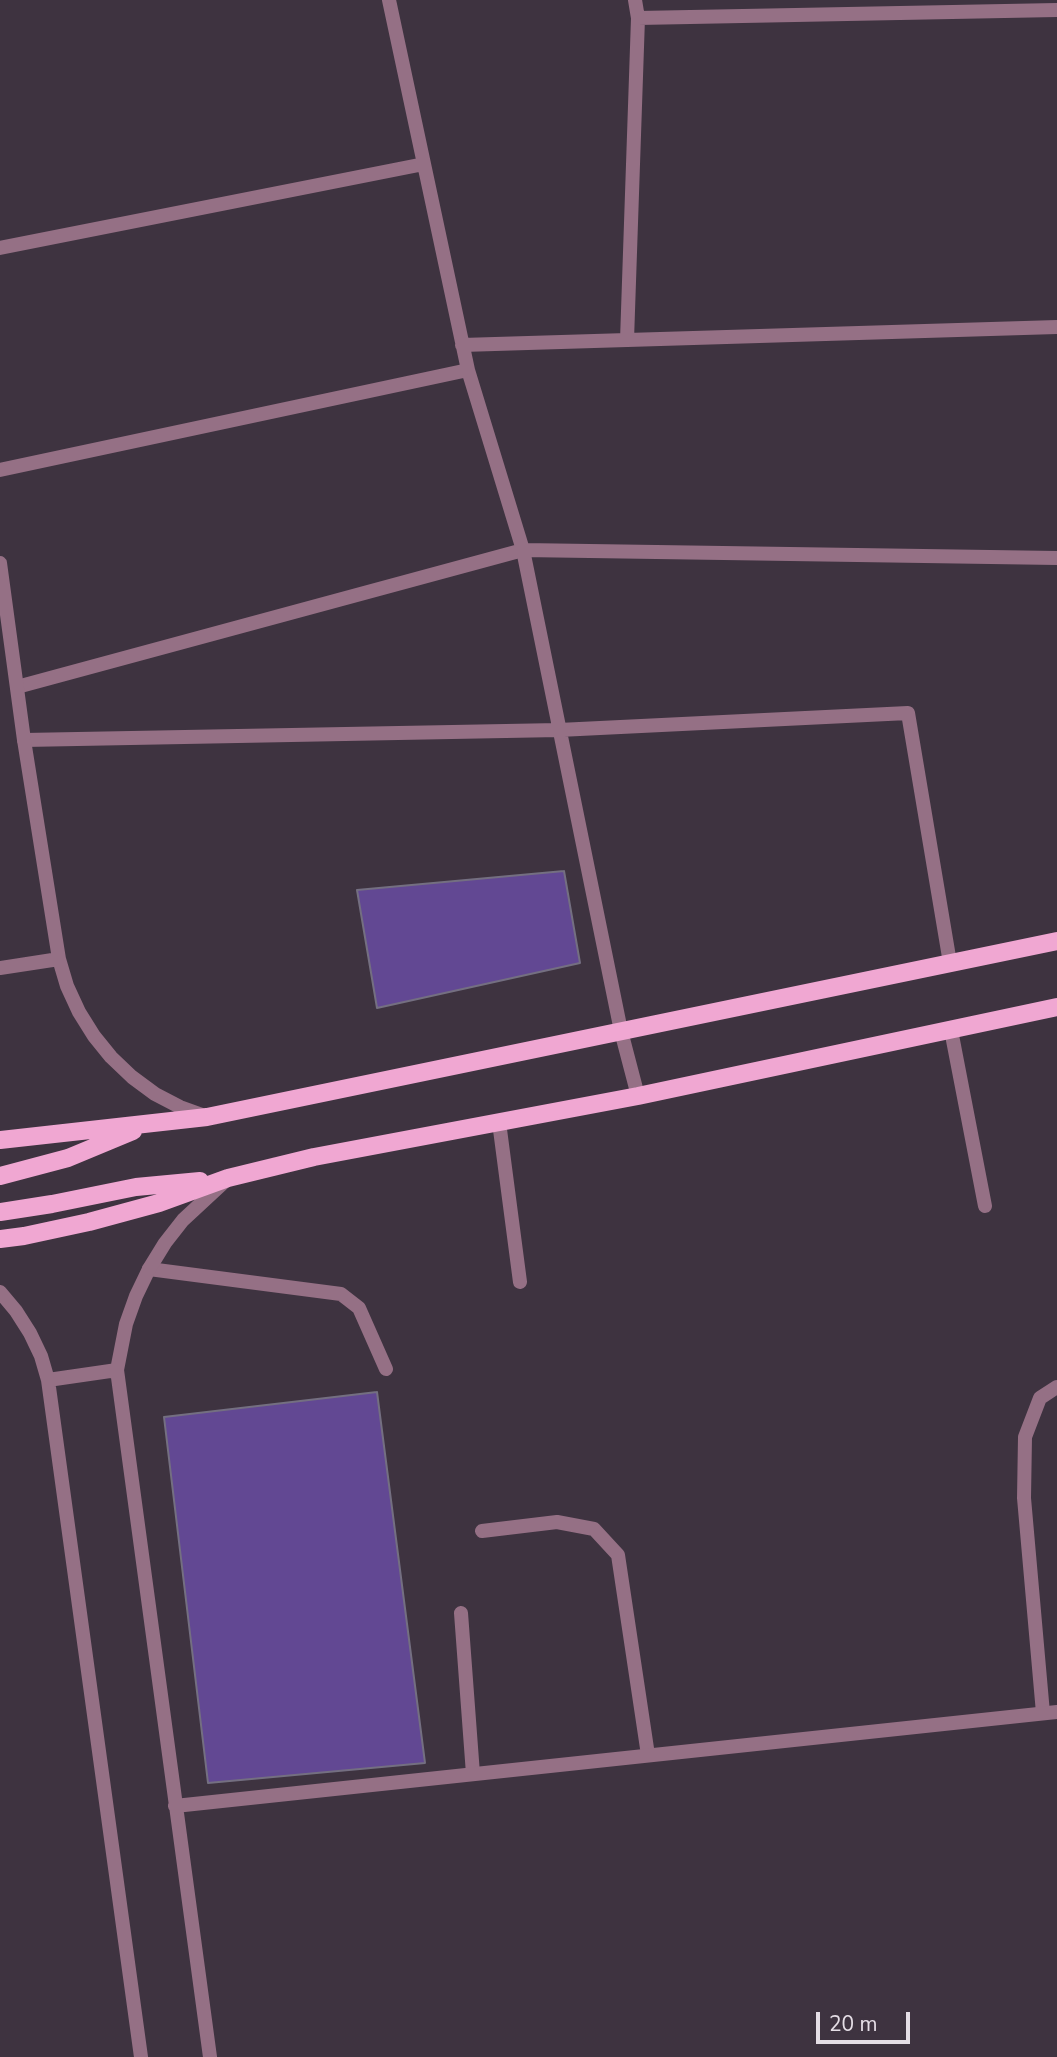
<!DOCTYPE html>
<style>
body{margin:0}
#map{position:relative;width:1057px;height:2057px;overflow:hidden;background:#3e3340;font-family:"Nunito Sans",sans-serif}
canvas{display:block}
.scale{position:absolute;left:816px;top:2012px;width:94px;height:32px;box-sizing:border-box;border:4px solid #e5dee6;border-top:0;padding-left:9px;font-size:21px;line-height:24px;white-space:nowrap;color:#e5dee6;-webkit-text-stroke:5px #3e3340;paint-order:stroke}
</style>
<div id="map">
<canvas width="1057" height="2057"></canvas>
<div class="scale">20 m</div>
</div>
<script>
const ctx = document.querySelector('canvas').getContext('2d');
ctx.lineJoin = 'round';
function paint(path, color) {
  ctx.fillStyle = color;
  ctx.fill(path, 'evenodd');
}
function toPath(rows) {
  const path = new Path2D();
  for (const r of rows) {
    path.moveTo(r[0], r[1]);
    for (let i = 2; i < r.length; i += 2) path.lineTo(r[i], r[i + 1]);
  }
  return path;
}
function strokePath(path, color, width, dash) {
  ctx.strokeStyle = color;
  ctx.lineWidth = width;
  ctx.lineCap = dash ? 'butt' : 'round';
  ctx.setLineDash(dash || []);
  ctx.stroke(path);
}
const building = toPath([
 [564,871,580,963,377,1008,357,890,564,871],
 [377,1392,425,1763,208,1783,164,1417,377,1392]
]);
const service = toPath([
 [951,1030,985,1206],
 [499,1122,520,1282],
 [149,1269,341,1294,359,1308,386,1369],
 [482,1531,557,1522,594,1529,618,1555,648,1755],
 [461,1613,473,1774],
 [1043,1713,1024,1498,1025,1437,1040,1398,1057,1387]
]);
const minor = toPath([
 [389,0,468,370,523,550,621,1031,638,1096],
 [638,18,1057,10],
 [0,248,424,164],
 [627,340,638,18,635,0],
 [462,345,1057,327],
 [0,470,468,370],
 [17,687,523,550,1057,558],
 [24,740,559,730,908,713,950,963]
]);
const tertiary = toPath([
 [0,563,24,740,59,959,67,986,79,1012,94,1036,111,1057,132,1077,155,1094,180,1107,205,1116],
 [0,968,59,959],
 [0,1292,16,1311,30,1333,41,1356,48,1380,141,2057],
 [48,1380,117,1370],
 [175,1806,1057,1712],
 [210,2057,117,1370,126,1324,136,1296,149,1269,165,1243,183,1220,224,1182]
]);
const primary = toPath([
 [0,1140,207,1117,1057,941],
 [0,1176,68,1158,133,1131],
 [0,1212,52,1204,136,1187,200,1181],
 [0,1239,24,1236,89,1222,159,1203,228,1178,314,1157,638,1096,1057,1007]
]);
paint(building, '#624893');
strokePath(building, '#746f81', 2);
strokePath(service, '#957085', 14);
strokePath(minor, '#957085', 14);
strokePath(tertiary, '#957085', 14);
strokePath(primary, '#f0a7d2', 18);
</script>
